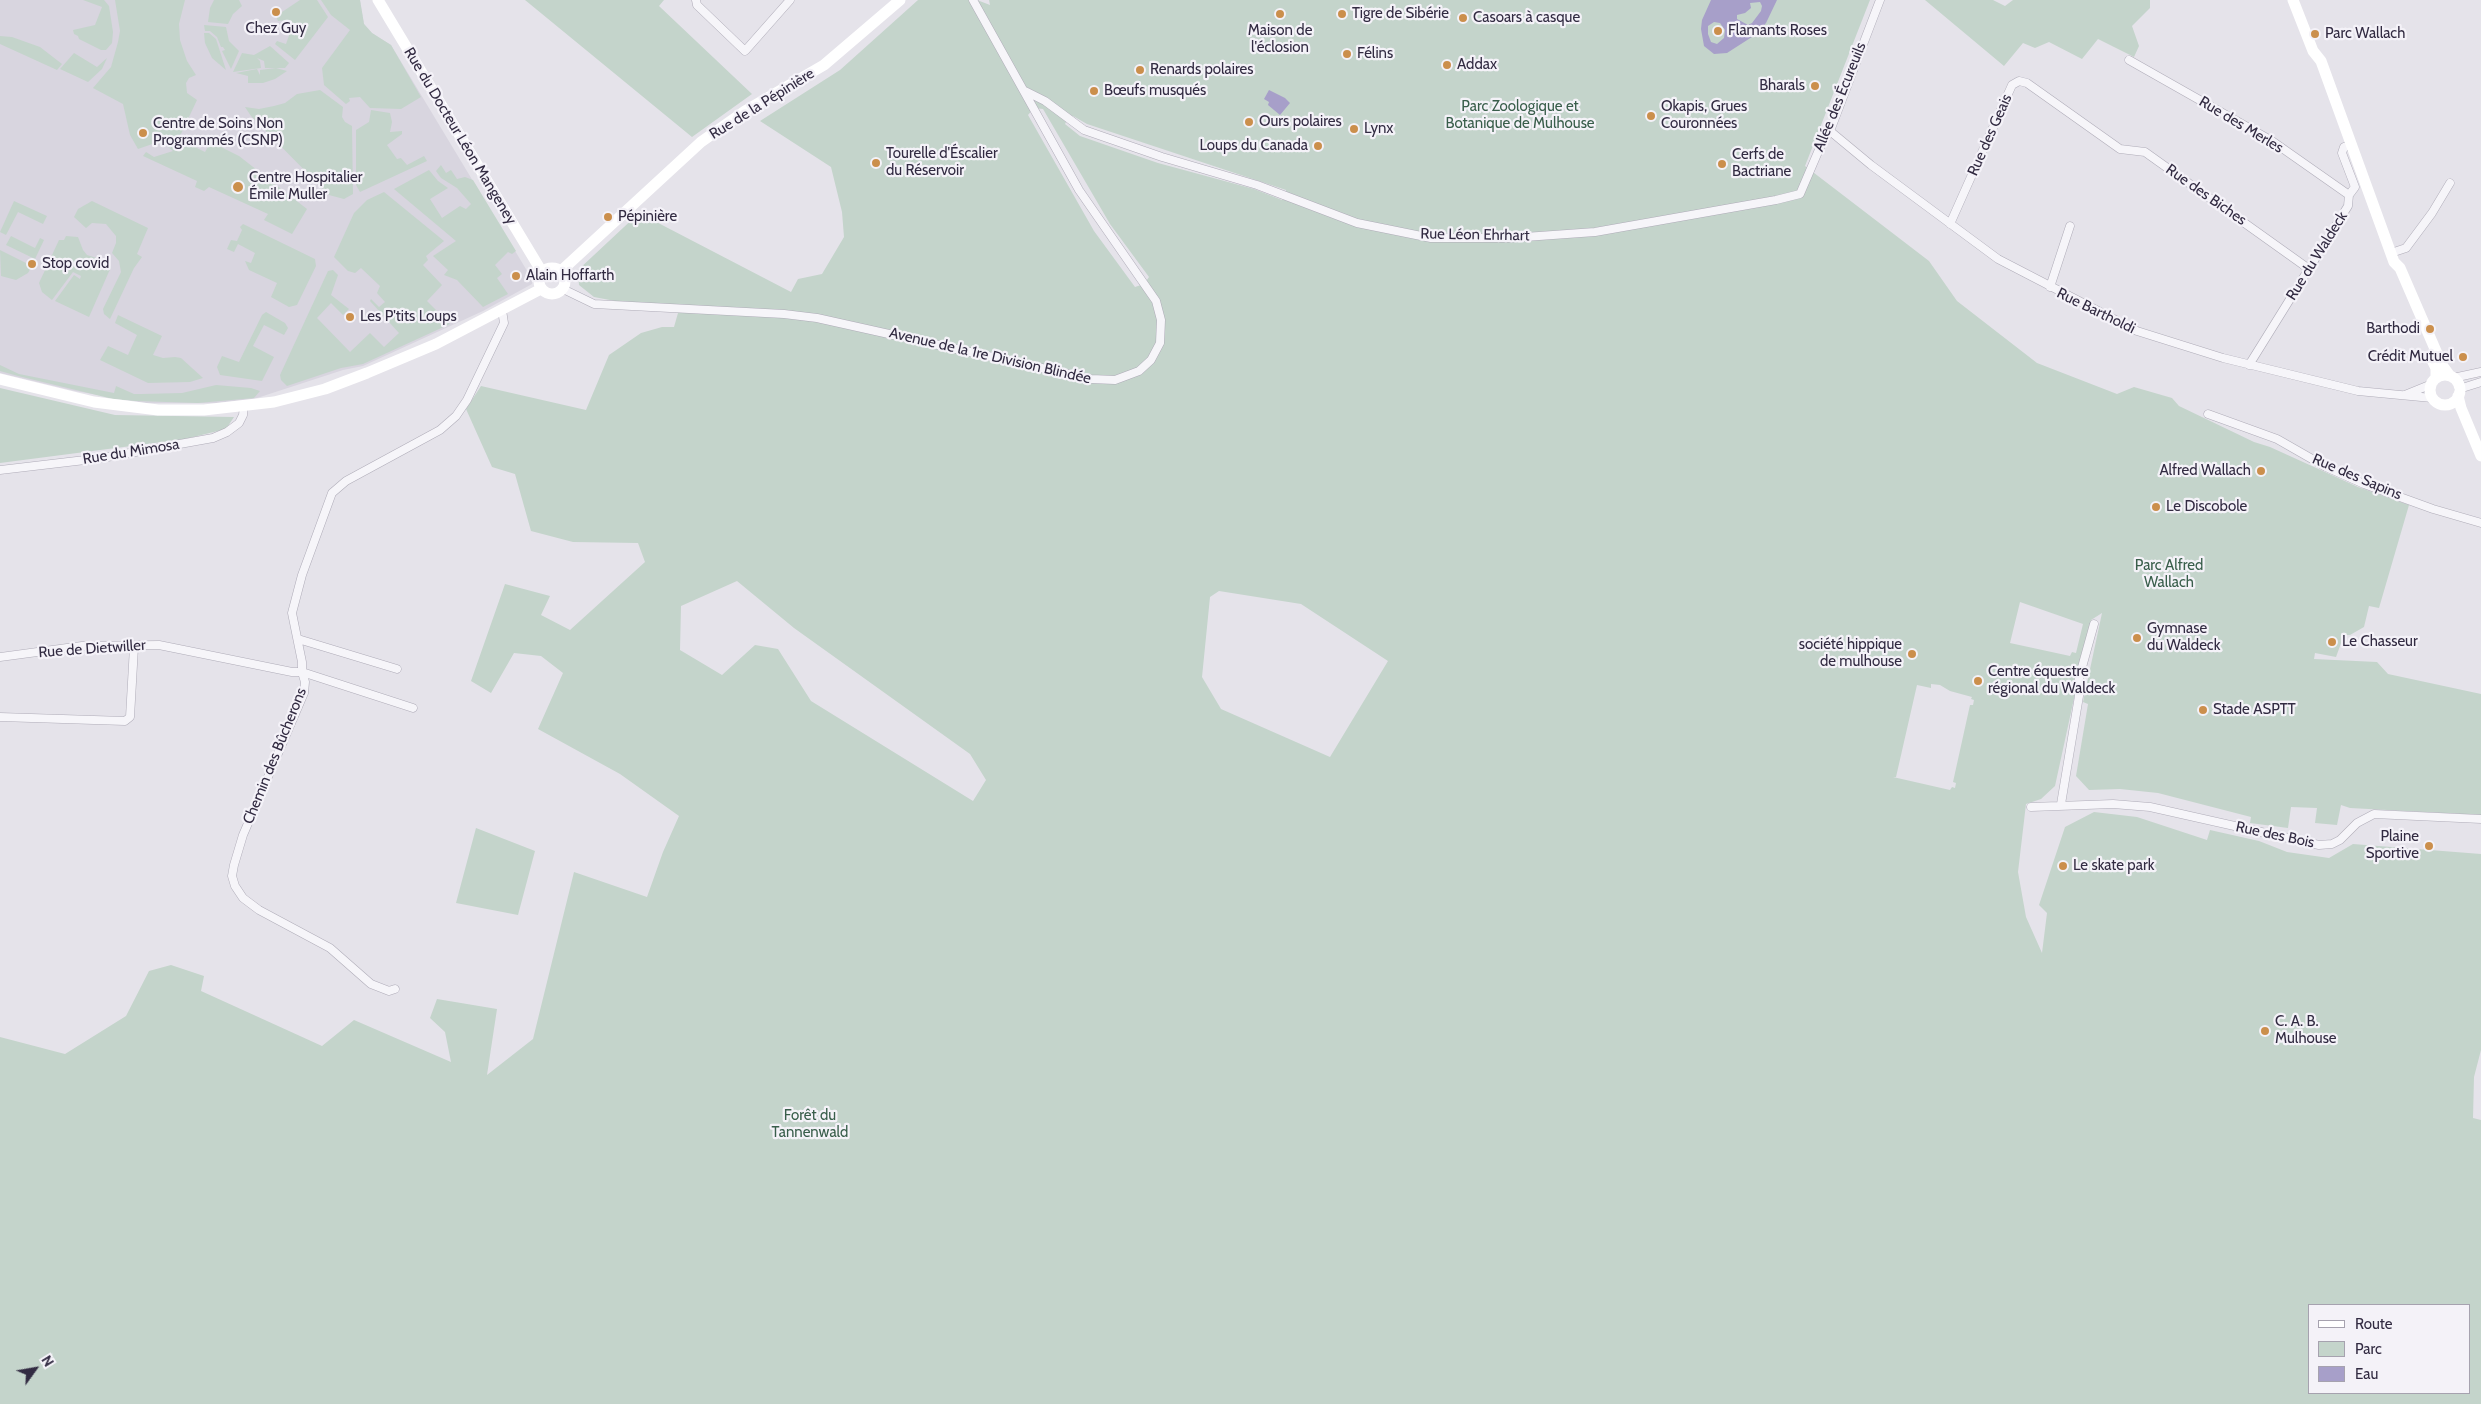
<!DOCTYPE html>
<meta charset="utf-8">
<style>
body{margin:0}
#map{position:relative;width:2481px;height:1404px;overflow:hidden;background:#e5e3ea;font-family:Cabin,sans-serif}
canvas{display:block}
.legend{position:absolute;left:2308px;top:1304px;width:162px;height:90px;box-sizing:border-box;background:#f4f2f8;border:1px solid #a6a2af;margin:0;padding:6px 9px;list-style:none;font-size:15px;color:#322b42}
.legend li{display:flex;align-items:center;gap:10px;height:25px}
.legend b{width:25px;border:1px solid #a6a2af}
.north{position:absolute;left:10px;top:1344px;width:50px;height:50px;-webkit-text-stroke:4px #f4f2f8;paint-order:stroke;rotate:58deg;font-size:14px;font-weight:700;line-height:20px;text-align:center;color:#322b42}
.north::after{content:'';display:block;margin:auto;width:18px;height:22px;background:#322b42;clip-path:polygon(50% 0,100% 100%,50% 72%,0 100%)}
</style>
<div id="map">
<canvas width="2481" height="1404"></canvas>
<ul class="legend">
<li><b style="height:6px;background:#fff"></b>Route</li>
<li><b style="height:14px;background:#c4d4cb"></b>Parc</li>
<li><b style="height:14px;background:#a79fc9"></b>Eau</li>
</ul>
<div class="north">N</div>
</div>
<script>
const ctx = document.querySelector('canvas').getContext('2d');
ctx.lineJoin = 'round';
function paint(path, color) {
  ctx.fillStyle = color;
  ctx.fill(path, 'evenodd');
}
function toPath(rows) {
  const path = new Path2D();
  for (const r of rows) {
    if (r.length === 3) {
      path.moveTo(r[0] + r[2], r[1]);
      path.arc(r[0], r[1], r[2], 0, 2 * Math.PI);
      continue;
    }
    path.moveTo(r[0], r[1]);
    for (let i = 2; i < r.length; i += 2) path.lineTo(r[i], r[i + 1]);
  }
  return path;
}
function strokePath(path, color, width, dash) {
  ctx.strokeStyle = color;
  ctx.lineWidth = width;
  ctx.lineCap = dash ? 'butt' : 'round';
  ctx.setLineDash(dash || []);
  ctx.stroke(path);
}
function write(font, color, halo, rows, align = 'center') {
  ctx.font = font + ' Cabin,sans-serif';
  ctx.lineWidth = 4.5;
  ctx.setLineDash([]);
  ctx.textBaseline = 'middle';
  ctx.strokeStyle = halo;
  ctx.fillStyle = color;
  for (const [text, x, y, turn = 0] of rows) {
    ctx.save();
    ctx.translate(x, y);
    ctx.rotate((+turn || 0) * Math.PI / 180);
    ctx.textAlign = isNaN(turn) ? turn : align;
    if (halo) ctx.strokeText(text, 0, 0);
    ctx.fillText(text, 0, 0);
    ctx.restore();
  }
}
const built = toPath([
 [0,0,360,0,364,24,372,33,391,45,532,279,532,284,483,311,363,366,343,370,254,399,216,403,145,403,75,391,0,373]
]);
const green = toPath([
 [83,0,104,0,109,6,113,32,112,43,106,50,101,50,79,39,78,36,74,34,73,30,95,25,102,7],
 [115,0,185,0,179,24,180,40,187,61,196,75,189,78,186,83,187,93,197,100,181,134,138,149,130,135,123,104,93,88,111,67,118,42,120,31],
 [214,0,239,0,242,6,233,14,228,24,208,22,210,8],
 [300,0,317,0,328,17,295,60,275,44,277,41,286,44,292,27,289,20,278,21,276,16],
 [321,0,360,0,364,24,372,33,391,45,421,97,401,109,370,108,360,97,349,98,350,101,346,104,324,85,322,68,350,30,331,15],
 [525,0,664,0,659,6,752,94,692,137],
 [918,0,977,0,990,5,989,0,1870,0,1805,166,1929,261,1957,301,2037,363,2117,394,2134,387,2172,398,2179,406,2254,442,2270,447,2358,487,2409,505,2379,608,2369,606,2364,627,2350,635,2344,635,2336,657,2315,653,2314,659,2377,662,2388,674,2481,694,2481,815,2350,808,2341,805,2337,825,2315,823,2317,808,2291,807,2288,828,2250,823,2251,817,2158,793,2120,789,2089,790,2076,776,2088,704,2083,702,2102,613,2091,620,2055,786,2041,799,2026,804,2018,872,2026,917,2042,953,2047,913,2039,905,2065,827,2094,812,2137,817,2207,840,2210,830,2259,841,2287,852,2329,858,2353,844,2481,854,2481,1050,2474,1077,2473,1118,2481,1120,2481,1404,0,1404,0,1037,65,1054,126,1016,149,971,171,965,204,976,201,991,322,1046,354,1020,451,1062,445,1032,430,1018,437,999,497,1009,487,1075,533,1039,574,872,647,897,663,852,679,816,620,774,538,729,563,673,541,656,514,653,491,693,471,681,505,584,550,596,541,615,570,630,645,562,638,543,573,542,531,531,515,474,492,467,466,409,481,386,586,410,609,355,641,333,662,327,674,327,678,313,594,297,579,285,578,270,639,213,791,292,798,279,822,274,844,237,842,212,831,167,760,121,840,70],
 [1034,108,1043,109,1110,224,1149,277,1144,284,1135,287,1094,231,1028,115],
 [1073,116,1087,124,1286,190,1286,196,1282,200,1254,189,1158,163,1080,136,1065,124,1068,118],
 [737,581,794,628,970,754,986,780,973,801,811,701,778,649,755,645,722,675,680,650,681,606],
 [1219,591,1301,604,1388,661,1330,757,1221,709,1202,677,1210,597],
 [2020,602,2083,624,2076,653,2072,652,2070,656,2010,643],
 [1931,684,1940,685,1950,691,1972,697,1971,699,1974,700,1973,705,1970,705,1953,782,1956,783,1955,788,1952,787,1950,790,1893,777,1896,777,1917,685,1931,688],
 [2310,1305,2470,1305,2470,1393,2310,1393],
 [1925,0,1993,0,2005,6,2013,0,2150,0,2150,8,2132,26,2139,46,2134,57,2098,39,2082,59,2049,42,2035,48,2023,43,2004,66],
 [204,25,226,27,229,41,239,51,231,69,222,51,225,50,223,47,221,47,217,37,210,31,205,31],
 [204,33,209,33,216,39,226,70,212,58,205,43],
 [0,36,12,37,40,47,62,64,57,70,0,44],
 [270,46,289,63,285,68,265,68,264,61,257,58,260,61,261,68,233,72,242,53,254,55],
 [74,53,97,67,107,58,102,69,88,82,60,69],
 [276,68,287,71,275,79,263,83,248,83,248,76,236,73,257,69,260,75,260,70],
 [320,90,343,107,342,117,345,122,352,126,353,194,344,199,329,195,251,116,245,107,259,109,274,106,285,103,297,94],
 [371,110,390,113,392,122,390,132,402,131,402,134,387,145,397,159,401,158,407,165,424,156,427,161,360,192,356,185,356,130,369,122],
 [186,135,189,136,187,143,205,152,211,142,239,156,307,209,292,234,264,220,268,214,209,187,204,191,195,187,197,181,143,156,146,152,154,157,173,151,166,145,184,139],
 [441,165,446,173,451,170,457,179,465,177,473,180,516,251,512,254,508,252,495,265,502,274,497,278,508,294,483,307,457,280,444,275,448,270,433,256,456,241,394,189,429,170,438,181,448,188,430,199,442,218,460,206,466,209,471,204,457,188,441,178,436,171],
 [384,192,444,241,426,256,428,260,423,265,442,285,427,301,450,324,363,364,341,368,287,386,281,380,280,375,328,271,333,270,338,275,331,295,349,309,343,315,331,303,317,318,350,352,370,333,384,347,399,333,370,301,371,299,379,307,385,302,377,293,380,286,361,268,355,273,348,271,334,257,354,213,367,200],
 [14,201,47,216,43,224,18,212,6,235,0,232],
 [92,201,148,228,137,254,142,257,134,268,110,319,104,314,103,309,121,272,119,261,112,253,116,243,116,236,106,224,92,223,86,228,74,217,78,209],
 [243,224,315,259,316,266,297,305,289,307,271,297,277,283,249,270,245,261,251,263,255,253,238,244,234,252,227,249,231,240,237,241,242,230,240,227],
 [11,236,35,248,40,238,44,240,35,259,6,245],
 [66,236,78,237,83,250,87,255,103,260,111,267,89,317,55,301,74,275,80,279,81,276,73,272,52,300,42,292,39,283,59,240,64,240],
 [0,250,32,266,28,273,16,280,1,276],
 [266,312,285,323,288,328,284,335,264,325,253,346,274,357,262,381,220,375,217,367,222,356,239,362,262,315],
 [118,315,162,336,153,355,163,358,175,357,181,358,203,378,190,382,148,383,100,360,108,346,128,355,137,335,115,323],
 [0,365,19,374,114,393,116,386,134,394,141,394,182,393,216,385,251,388,260,391,254,398,198,403,136,401,113,399,18,376,0,371],
 [0,388,115,415,234,417,226,429,185,439,0,463],
 [476,828,535,851,518,915,456,903]
]);
const water = toPath([
 [1711,0,1777,0,1766,23,1755,35,1727,53,1714,54,1704,46,1701,29,1702,20],
 [1760,2,1762,6,1761,11,1752,23,1748,25,1737,19,1737,15,1745,13,1751,8,1750,3],
 [1714,22,1720,23,1725,30,1724,38,1717,44,1711,42,1708,34,1708,26],
 [1269,90,1285,98,1290,103,1280,115,1268,105,1269,102,1264,99]
]);
const street = toPath([
 [696,0,697,5,745,51,790,0],
 [2129,60,2272,141,2349,195],
 [1025,91,1045,101,1084,130,1162,157,1257,185,1357,223,1431,238,1511,238,1595,232,1776,200,1800,194,1821,145,1830,131,1880,0],
 [1830,131,1871,165,1998,259,2137,331,2223,358,2358,391,2432,398],
 [1950,224,2012,85,2019,81,2027,83,2120,149,2145,152,2309,269],
 [2391,253,2406,248,2432,213,2450,183],
 [2050,287,2070,226],
 [563,289,594,304,784,314,817,318,1091,379,1115,380,1139,371,1151,360,1160,343,1161,320,1156,301,1079,190,973,0],
 [2249,365,2348,206,2349,195,2355,187,2342,153,2344,147,2350,145],
 [2453,378,2481,372],
 [2459,389,2481,382],
 [2405,395,2432,384],
 [2208,414,2277,439,2326,467,2364,484,2433,509,2481,523],
 [0,470,102,458,213,438,227,432,239,423,243,415,244,406],
 [298,639,397,669],
 [0,657,82,646,159,645,292,672,302,672,413,708],
 [0,717,125,721,130,717,134,647],
 [2061,804,2079,696,2079,678,2094,624],
 [2031,807,2113,804,2150,807,2319,845,2332,844,2340,840,2357,823,2374,814,2481,819],
 [395,989,389,991,371,984,330,948,259,910,243,898,235,886,232,876,234,865,243,835,304,693,305,682,302,672,302,662,292,613,302,575,332,493,346,481,440,430,456,416,467,400,504,323,502,310]
]);
const secondary = toPath([
 [378,0,542,272],
 [2293,0,2313,51,2321,61,2394,262,2400,268,2442,365,2450,376],
 [552,281,13],
 [561,271,701,142,745,111,824,65,900,0],
 [2430,356,2436,368,2436,378],
 [2445,390,15],
 [0,379,94,402,158,410,204,410,274,402,325,389,367,373,436,344,541,289],
 [2458,396,2461,408,2481,456]
]);
const markers = [
 [276,12,5,"#cb8f4c"],
 [1280,14,5,"#cb8f4c"],
 [1342,14,5,"#cb8f4c"],
 [1463,18,5,"#cb8f4c"],
 [1718,31,5,"#cb8f4c"],
 [2315,34,5,"#cb8f4c"],
 [1347,54,5,"#cb8f4c"],
 [1447,65,5,"#cb8f4c"],
 [1140,70,5,"#cb8f4c"],
 [1815,86,5,"#cb8f4c"],
 [1094,91,5,"#cb8f4c"],
 [1651,116,5,"#cb8f4c"],
 [1249,122,5,"#cb8f4c"],
 [1354,129,5,"#cb8f4c"],
 [143,133,5,"#cb8f4c"],
 [1318,146,5,"#cb8f4c"],
 [876,163,5,"#cb8f4c"],
 [1722,164,5,"#cb8f4c"],
 [238,187,6,"#cb8f4c"],
 [608,217,5,"#cb8f4c"],
 [32,264,5,"#cb8f4c"],
 [516,276,5,"#cb8f4c"],
 [350,317,5,"#cb8f4c"],
 [2430,329,5,"#cb8f4c"],
 [2463,357,5,"#cb8f4c"],
 [2261,471,5,"#cb8f4c"],
 [2156,507,5,"#cb8f4c"],
 [2137,638,5,"#cb8f4c"],
 [2332,642,5,"#cb8f4c"],
 [1912,654,5,"#cb8f4c"],
 [1978,681,5,"#cb8f4c"],
 [2203,710,5,"#cb8f4c"],
 [2429,846,5,"#cb8f4c"],
 [2063,866,5,"#cb8f4c"],
 [2265,1031,5,"#cb8f4c"]
];
const poiNames = [
 ["Tigre de Sibérie",1352,14],
 ["Casoars à casque",1473,18],
 ["Chez Guy",276,29,"center"],
 ["Maison de",1280,31,"center"],
 ["l'éclosion",1280,48,"center"],
 ["Flamants Roses",1728,31],
 ["Parc Wallach",2325,34],
 ["Félins",1357,54],
 ["Addax",1457,65],
 ["Renards polaires",1150,70],
 ["Bharals",1805,86,"right"],
 ["Bœufs musqués",1104,91],
 ["Okapis, Grues",1661,107],
 ["Couronnées",1661,124],
 ["Ours polaires",1259,122],
 ["Centre de Soins Non",153,124],
 ["Programmés (CSNP)",153,141],
 ["Lynx",1364,129],
 ["Loups du Canada",1308,146,"right"],
 ["Tourelle d'Éscalier",886,154],
 ["du Réservoir",886,171],
 ["Cerfs de",1732,155],
 ["Bactriane",1732,172],
 ["Centre Hospitalier",249,178],
 ["Émile Muller",249,195],
 ["Pépinière",618,217],
 ["Stop covid",42,264],
 ["Alain Hoffarth",526,276],
 ["Les P'tits Loups",360,317],
 ["Barthodi",2420,329,"right"],
 ["Crédit Mutuel",2453,357,"right"],
 ["Alfred Wallach",2251,471,"right"],
 ["Le Discobole",2166,507],
 ["Gymnase",2147,629],
 ["du Waldeck",2147,646],
 ["Le Chasseur",2342,642],
 ["société hippique",1902,645,"right"],
 ["de mulhouse",1902,662,"right"],
 ["Centre équestre",1988,672],
 ["régional du Waldeck",1988,689],
 ["Stade ASPTT",2213,710],
 ["Plaine",2419,837,"right"],
 ["Sportive",2419,854,"right"],
 ["Le skate park",2073,866],
 ["C. A. B.",2275,1022],
 ["Mulhouse",2275,1039]
];
const streetNames = [
 ["Allée des Écureuils",1840,97,-68],
 ["Rue de la Pépinière",762,104,-32],
 ["Rue des Merles",2241,125,31],
 ["Rue des Geais",1990,135,-66],
 ["Rue du Docteur Léon Mangeney",460,136,59],
 ["Rue des Biches",2206,195,35],
 ["Rue Léon Ehrhart",1475,235,1],
 ["Rue du Waldeck",2317,256,-58],
 ["Rue Bartholdi",2096,311,26],
 ["Avenue de la 1re Division Blindée",990,356,13],
 ["Rue du Mimosa",131,452,-9],
 ["Rue des Sapins",2357,477,23],
 ["Rue de Dietwiller",92,649,-4],
 ["Chemin des Bûcherons",275,756,-68],
 ["Rue des Bois",2275,835,12]
];
const parkNames = [
 ["Parc Zoologique et",1520,107],
 ["Botanique de Mulhouse",1520,124],
 ["Parc Alfred",2169,566],
 ["Wallach",2169,583],
 ["Forêt du",810,1116],
 ["Tannenwald",810,1133]
];
paint(built, '#d8d5df');
paint(green, '#c4d4cb');
paint(water, '#a79fc9');
strokePath(street, '#afacb8', 9);
strokePath(street, '#f6f5f9', 8);
strokePath(secondary, '#fff', 11);
for (const [x, y, r, color] of markers) {
  const dot = new Path2D();
  dot.arc(x, y, r, 0, 2 * Math.PI);
  ctx.fillStyle = color;
  ctx.fill(dot);
  strokePath(dot, '#f4f2f8', 2);
}
write('15px', '#322b42', '#f4f2f8', poiNames, 'left');
write('15px', '#322b42', '#f4f2f8', streetNames);
write('15px', '#395e4b', '#f4f2f8', parkNames);
</script>
